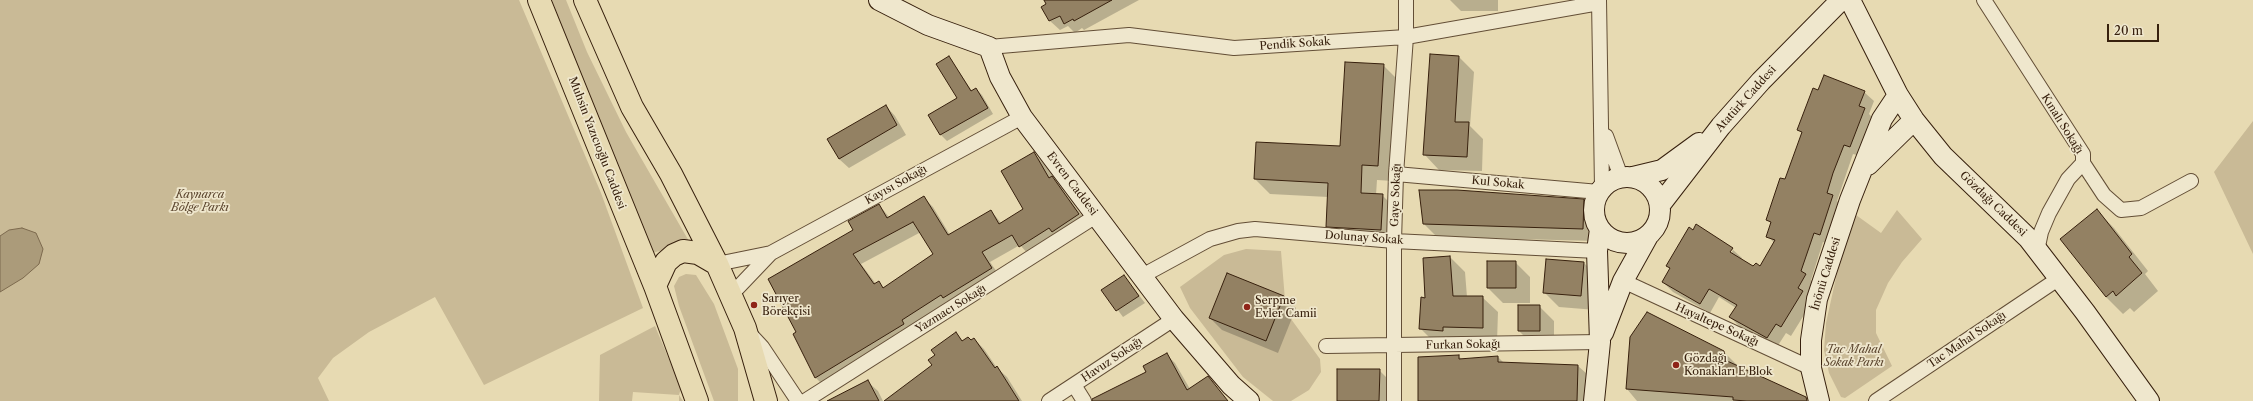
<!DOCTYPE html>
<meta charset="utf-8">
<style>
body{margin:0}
#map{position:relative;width:2253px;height:401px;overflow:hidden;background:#e7dab2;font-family:"Libre Caslon Text",serif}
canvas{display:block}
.scale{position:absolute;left:2107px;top:24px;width:52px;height:18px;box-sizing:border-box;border:2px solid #37200d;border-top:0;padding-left:5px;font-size:12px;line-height:14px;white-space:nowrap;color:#37200d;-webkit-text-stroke:3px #efe7cd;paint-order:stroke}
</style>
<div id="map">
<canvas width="2253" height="401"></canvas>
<div class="scale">20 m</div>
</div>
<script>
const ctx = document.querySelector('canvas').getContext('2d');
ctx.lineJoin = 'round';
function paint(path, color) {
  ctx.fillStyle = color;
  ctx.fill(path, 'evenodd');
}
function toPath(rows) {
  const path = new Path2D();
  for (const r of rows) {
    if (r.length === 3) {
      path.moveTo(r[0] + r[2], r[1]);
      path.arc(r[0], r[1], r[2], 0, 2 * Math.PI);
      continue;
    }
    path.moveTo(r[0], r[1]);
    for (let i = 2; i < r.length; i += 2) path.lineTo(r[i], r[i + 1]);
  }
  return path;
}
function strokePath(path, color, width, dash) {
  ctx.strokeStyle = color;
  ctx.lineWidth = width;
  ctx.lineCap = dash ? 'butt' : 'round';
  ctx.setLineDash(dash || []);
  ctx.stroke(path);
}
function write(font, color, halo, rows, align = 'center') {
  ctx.font = font + ' "Libre Caslon Text",serif';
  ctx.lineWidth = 3.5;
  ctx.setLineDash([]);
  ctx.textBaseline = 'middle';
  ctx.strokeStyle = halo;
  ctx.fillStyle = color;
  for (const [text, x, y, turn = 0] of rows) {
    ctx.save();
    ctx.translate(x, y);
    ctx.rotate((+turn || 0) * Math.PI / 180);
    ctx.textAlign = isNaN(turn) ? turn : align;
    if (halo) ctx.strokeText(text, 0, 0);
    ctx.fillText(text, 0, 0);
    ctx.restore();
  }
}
const green = toPath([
 [0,0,519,0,601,193,643,308,484,385,435,297,369,332,333,358,318,378,329,401,0,401],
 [552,0,566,0,587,52,626,132,690,243,652,253,586,91],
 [2253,121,2253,254,2214,172],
 [1897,210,1922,239,1902,262,1888,283,1876,310,1876,333,1892,366,1845,398,1841,397,1829,373,1824,350,1826,323,1839,264,1856,215,1881,233],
 [1246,249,1281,251,1286,312,1320,359,1321,372,1309,390,1291,401,1273,401,1243,377,1190,308,1180,287,1224,255],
 [686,274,696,275,714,304,738,369,738,401,714,401,679,306,674,286,679,277],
 [655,326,681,388,679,395,683,401,679,401,679,395,633,392,632,401,599,401,600,355]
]);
const water = toPath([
 [22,228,36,233,43,249,39,264,23,278,0,292,0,236,9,230,22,228]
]);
const shadow = toPath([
 [1046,0,1139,0,1084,30,1082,28,1075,33,1068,26,1060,30,1050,21,1043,7,1049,4],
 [1450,0,1498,0,1498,11,1461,11],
 [949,57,972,91,976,89,982,95,993,114,947,141,941,135,930,115,959,99],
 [1459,57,1474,72,1470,126,1483,139,1482,171,1439,170,1424,154],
 [1383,65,1398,80,1393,181,1377,180,1376,195,1382,195,1397,210,1396,244,1342,241,1327,226,1328,197,1270,194,1255,179,1341,148],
 [1819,91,1864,92,1874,101,1869,114,1874,119,1860,156,1853,154,1837,201,1842,206,1829,244,1823,242,1811,280,1815,284,1812,302,1791,336,1786,333,1777,347,1740,327,1730,317,1736,308,1719,297,1710,313,1673,292,1663,282,1671,269,1667,266,1697,226,1732,249,1742,258,1741,260,1754,268,1760,267,1774,243,1768,236,1772,224,1768,220,1786,181,1803,134,1799,130],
 [1731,250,1733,250,1729,257,1727,256],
 [886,106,895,116,906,135,849,168,839,159,829,140],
 [1034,153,1043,163,1088,224,1030,256,1020,245,990,262,1001,278,825,387,815,377,797,332,854,230,879,205,890,218,923,197,933,207,950,235,991,211,1002,224,1024,210],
 [921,232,935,254,884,288,879,283,876,284,861,264],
 [1584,200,1597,213,1596,241,1437,237,1424,224],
 [2097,211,2114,228,2148,271,2145,274,2158,291,2134,312,2130,308,2123,314,2106,297],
 [1450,257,1465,272,1467,297,1482,297,1498,312,1497,342,1435,343,1420,328,1426,299,1424,259],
 [1515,262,1530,277,1530,303,1503,303,1488,288],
 [1584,263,1599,278,1596,310,1559,307,1544,292],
 [1124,276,1145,303,1123,317,1103,290],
 [1284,296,1296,308,1278,353,1222,330,1210,318],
 [1539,306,1554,321,1554,346,1534,346,1519,331],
 [955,334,963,341,974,339,984,349,997,368,1007,377,1022,401,886,401,933,366,936,355],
 [1631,338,1724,352,1739,367,1805,401,1637,401,1627,389],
 [1166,354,1175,363,1190,389,1208,378,1228,401,1093,401,1148,372],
 [1459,356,1462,360,1498,357,1504,363,1578,366,1586,373,1585,401,1419,401],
 [1379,370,1389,380,1388,401,1338,401],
 [868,382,878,391,883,401,831,401]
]);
const building = toPath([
 [1044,0,1112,0,1074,21,1073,19,1064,24,1060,16,1049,21,1041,7,1046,4,1044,0],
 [1430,54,1459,56,1455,122,1469,122,1467,157,1423,155,1430,54],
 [949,56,971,91,976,88,988,108,940,135,928,115,957,98,936,64,949,56],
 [1345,62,1384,64,1378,166,1362,165,1361,193,1383,194,1381,230,1326,227,1328,183,1254,179,1256,142,1340,146,1345,62],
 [1824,75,1865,91,1859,106,1865,108,1850,147,1844,145,1833,173,1827,193,1833,195,1820,235,1814,233,1801,271,1806,274,1798,288,1803,291,1781,327,1776,324,1767,338,1729,317,1737,305,1709,289,1700,304,1662,282,1670,268,1666,266,1689,227,1693,230,1696,224,1733,248,1730,252,1753,266,1756,263,1760,266,1775,240,1766,237,1771,222,1766,220,1780,178,1785,179,1802,132,1797,130,1813,88,1818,90,1824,75],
 [886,105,897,125,839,159,827,139,886,105],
 [1034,152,1049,178,1052,176,1079,214,1052,232,1049,228,1019,247,1012,235,982,252,992,268,943,298,941,295,902,320,904,324,815,378,793,334,796,332,768,279,853,230,848,221,879,204,887,218,924,196,948,235,991,210,999,224,1023,209,1001,171,1034,152],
 [913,222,933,254,883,288,879,281,874,284,853,254,913,222],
 [1419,190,1457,190,1584,199,1583,229,1423,224,1419,190],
 [2097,209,2132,254,2129,257,2142,273,2116,296,2113,291,2106,297,2060,239,2097,209],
 [1450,256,1453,296,1483,296,1483,328,1443,327,1443,331,1419,329,1421,297,1425,298,1423,258,1450,256],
 [1546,259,1584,262,1581,296,1543,293,1546,259],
 [1487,261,1516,261,1516,288,1487,288,1487,261],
 [1227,273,1284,296,1266,341,1209,318,1227,273],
 [1124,275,1139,296,1116,311,1101,290,1124,275],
 [1518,305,1540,305,1540,331,1518,331,1518,305],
 [1647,312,1724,351,1725,360,1806,397,1807,401,1747,401,1733,400,1733,397,1626,389,1630,337,1647,312],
 [956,332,962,341,968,337,971,340,974,338,995,368,997,366,1019,401,884,401,932,365,928,360,935,355,931,350,956,332],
 [1167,353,1187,390,1208,376,1228,401,1092,401,1092,399,1146,372,1143,366,1167,353],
 [1459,355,1459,359,1498,356,1498,362,1578,365,1577,401,1418,401,1418,357,1459,355],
 [1337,369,1380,369,1379,401,1337,401,1337,369],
 [868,380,879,401,827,401,868,380]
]);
const street = toPath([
 [1599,0,1602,188],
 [1984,0,2083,154,2083,163,2068,179,2049,213,2041,232,2037,251],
 [989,47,1129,35,1234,48,1406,37,1599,3],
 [1606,136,1621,177],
 [2083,163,2104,195,2121,210,2141,208,2191,181],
 [1396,174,1599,192],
 [717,264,771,253,1022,117],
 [1142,276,1210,239,1238,231,1255,229,1394,241,1597,251],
 [1623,281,1811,368],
 [730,296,771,253],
 [749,333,762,347,798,401],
 [1326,346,1600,342],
 [1074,385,1084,401],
 [805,401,1096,216],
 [1049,401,1174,319],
 [1394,401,1394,241,1396,174,1406,37,1406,0],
 [1876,401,2058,279]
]);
const secondary = toPath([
 [879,0,928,25,989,47,1000,77,1022,117,1174,319,1231,385,1249,401],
 [1850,0,1898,95,1914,120,1943,156,2028,238,2085,312,2149,401],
 [1868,165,1914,120],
 [1627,210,33],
 [1633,177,1662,170,1699,143],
 [1660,205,1721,126,1761,81,1841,0],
 [1603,333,1623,281,1648,236],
 [1594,401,1600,342,1597,251,1600,229],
 [1819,401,1811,368,1811,340,1817,299,1850,200,1882,119,1898,95]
]);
const primary = toPath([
 [539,0,655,286,697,401],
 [585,0,632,107,671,174,717,264,745,328,766,401],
 [655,286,666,262,674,255,683,251,698,253,717,264]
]);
const markers = [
 [754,305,4,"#8f2418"],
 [1247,307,4,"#8f2418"],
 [1676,365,4,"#8f2418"]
];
const streetNames = [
 ["Pendik Sokak",1295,44,-4],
 ["Atatürk Caddesi",1746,99,-48],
 ["Kınalı Sokağı",2062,124,58],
 ["Muhsin Yazıcıoğlu Caddesi",597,143,69],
 ["Kul Sokak",1498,183,5],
 ["Evren Caddesi",1072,184,53],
 ["Kayısı Sokağı",896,185,-29],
 ["Gaye Sokağı",1396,195,-88],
 ["Gözdağı Caddesi",1993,204,44],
 ["Dolunay Sokak",1364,238,4],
 ["İnönü Caddesi",1826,274,-73],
 ["Yazmacı Sokağı",951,309,-32],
 ["Hayaltepe Sokağı",1717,325,24],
 ["Tac Mahal Sokağı",1967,340,-34],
 ["Furkan Sokağı",1463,345,-1],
 ["Havuz Sokağı",1112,360,-34]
];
const parkNames = [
 ["Kaynarca",200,195],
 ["Bölge Parkı",200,208],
 ["Tac Mahal",1854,350],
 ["Sokak Parkı",1854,363]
];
const poiNames = [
 ["Sarıyer",762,299],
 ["Börekçisi",762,312],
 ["Serpme",1255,301],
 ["Evler Camii",1255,314],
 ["Gözdağı",1684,359],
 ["Konakları E Blok",1684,372]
];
paint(green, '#c9ba96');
paint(water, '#ab9b7a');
strokePath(water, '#7d6a4e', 1);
paint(shadow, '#0003');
paint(building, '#938163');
strokePath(building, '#37200d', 1);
strokePath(street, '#634e36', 16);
strokePath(secondary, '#37200d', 22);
strokePath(primary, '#37200d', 24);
strokePath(street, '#efe7cd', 14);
strokePath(secondary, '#efe7cd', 20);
strokePath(primary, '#e7dab2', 22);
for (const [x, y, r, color] of markers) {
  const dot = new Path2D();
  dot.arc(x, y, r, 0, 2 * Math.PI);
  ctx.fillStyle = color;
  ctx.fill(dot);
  strokePath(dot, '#efe7cd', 1.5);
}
write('11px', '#37200d', '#efe7cd', streetNames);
write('italic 11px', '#5c462f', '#efe7cd', parkNames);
write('11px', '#37200d', '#efe7cd', poiNames, 'left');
</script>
